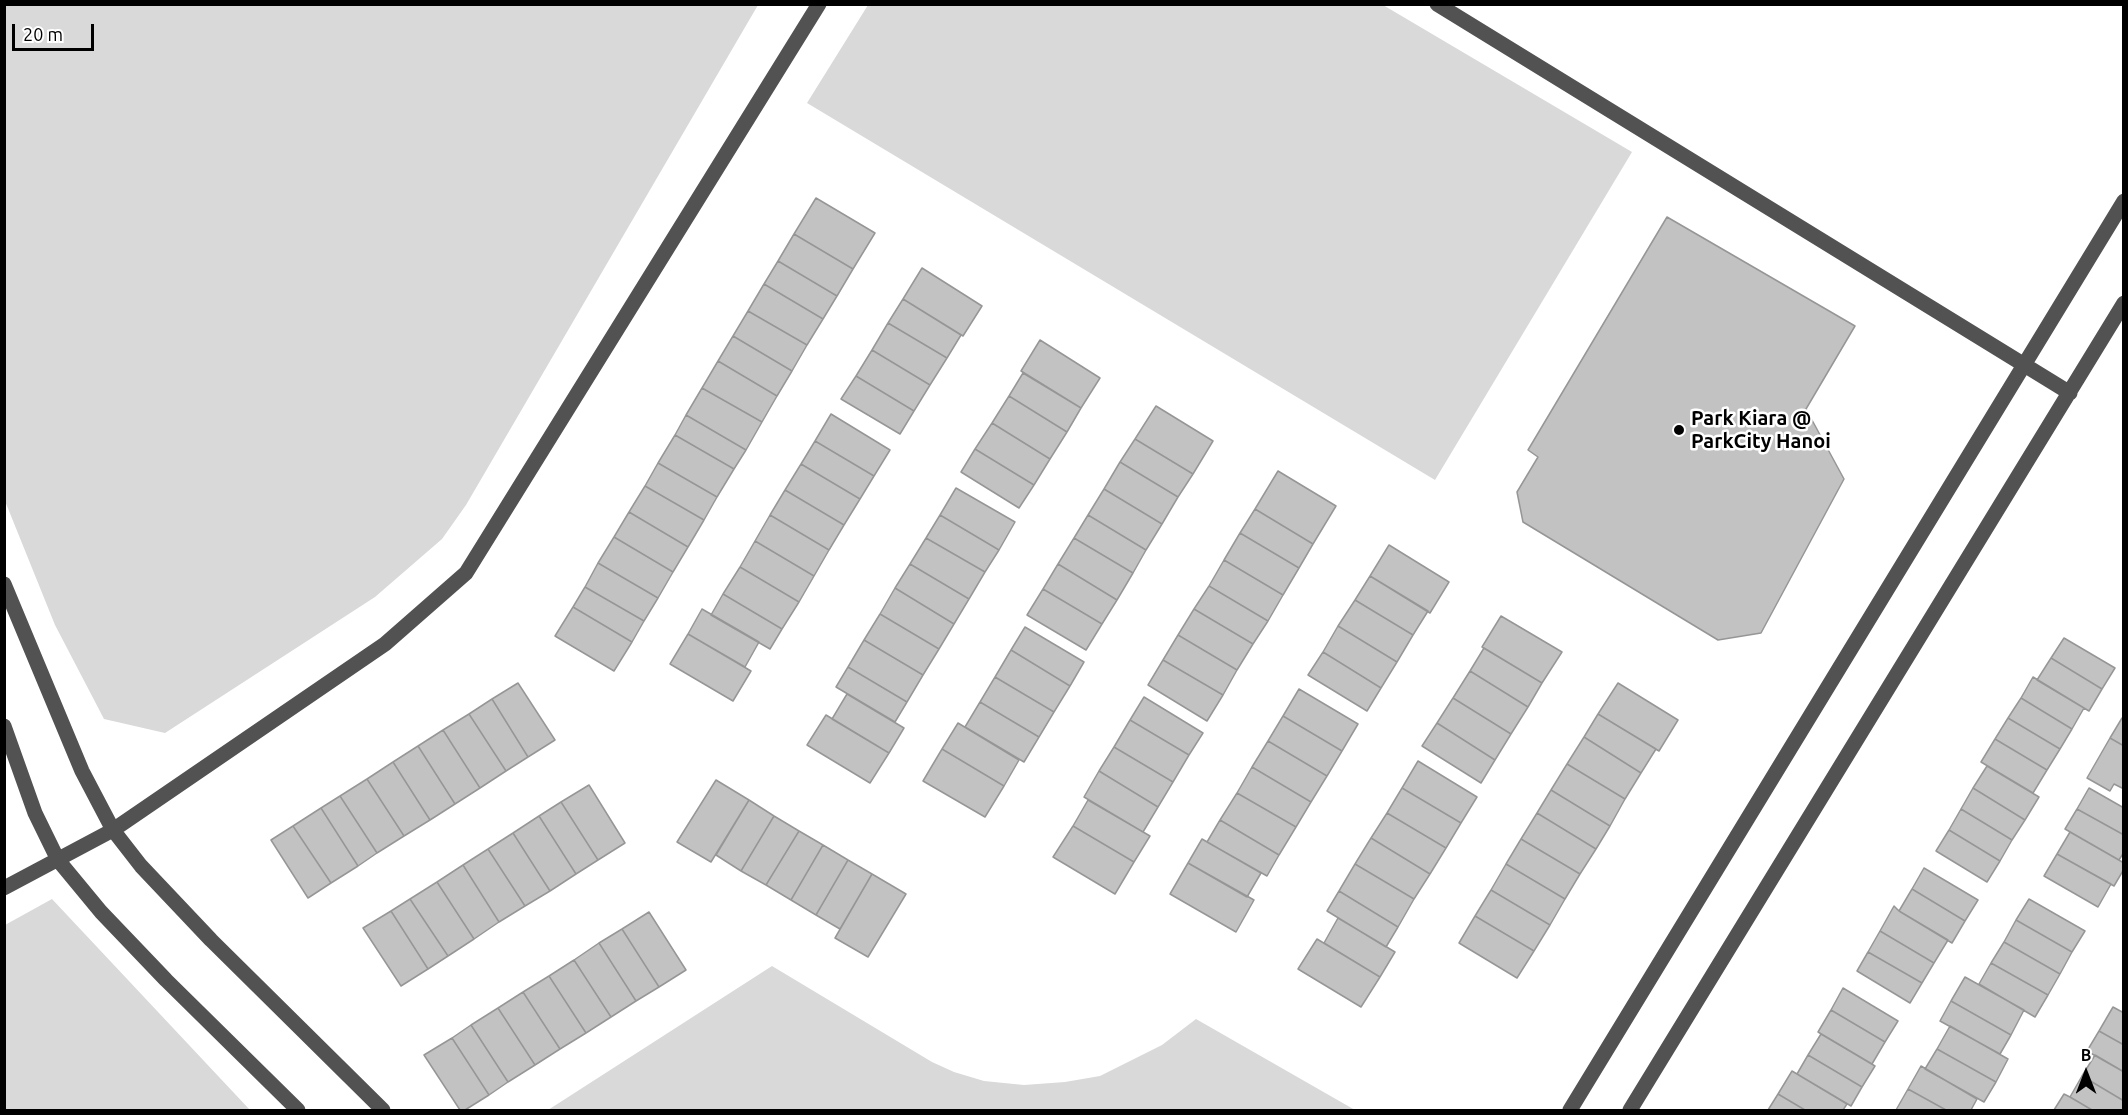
<!DOCTYPE html>
<style>
body{margin:0}
#map{position:relative;width:2128px;height:1115px;overflow:hidden;background:#fff;font-family:Ubuntu,sans-serif}
canvas{display:block}
.frame{position:absolute;inset:0;border:6px solid #000;pointer-events:none}
.north{position:absolute;left:2056px;top:1043px;width:60px;height:60px;-webkit-text-stroke:4px #fff;paint-order:stroke;rotate:0deg;font-size:16px;font-weight:700;line-height:24px;text-align:center;color:#000}
.north::after{content:'';display:block;margin:auto;width:21px;height:27px;background:#000;clip-path:polygon(50% 0,100% 100%,50% 72%,0 100%)}
.scale{position:absolute;left:12px;top:24px;width:82px;height:27px;box-sizing:border-box;border:3px solid #000;border-top:0;padding-left:8px;font-size:18px;line-height:21px;white-space:nowrap;color:#000;-webkit-text-stroke:4px #fff;paint-order:stroke}
</style>
<div id="map">
<canvas width="2128" height="1115"></canvas>
<div class="frame"></div>
<div class="north">B</div>
<div class="scale">20 m</div>
</div>
<script>
const ctx = document.querySelector('canvas').getContext('2d');
ctx.lineJoin = 'round';
function paint(path, color) {
  ctx.fillStyle = color;
  ctx.fill(path, 'evenodd');
}
function toPath(rows) {
  const path = new Path2D();
  for (const r of rows) {
    path.moveTo(r[0], r[1]);
    for (let i = 2; i < r.length; i += 2) path.lineTo(r[i], r[i + 1]);
  }
  return path;
}
function strokePath(path, color, width, dash) {
  ctx.strokeStyle = color;
  ctx.lineWidth = width;
  ctx.lineCap = dash ? 'butt' : 'round';
  ctx.setLineDash(dash || []);
  ctx.stroke(path);
}
function write(font, color, halo, rows, align = 'center') {
  ctx.font = font + ' Ubuntu,sans-serif';
  ctx.lineWidth = 5;
  ctx.setLineDash([]);
  ctx.textBaseline = 'middle';
  ctx.strokeStyle = halo;
  ctx.fillStyle = color;
  for (const [text, x, y, turn = 0] of rows) {
    ctx.save();
    ctx.translate(x, y);
    ctx.rotate((+turn || 0) * Math.PI / 180);
    ctx.textAlign = isNaN(turn) ? turn : align;
    if (halo) ctx.strokeText(text, 0, 0);
    ctx.fillText(text, 0, 0);
    ctx.restore();
  }
}
const green = toPath([
 [4,5,5,4,758,5,466,505,442,539,375,597,165,733,104,719,55,625,5,501],
 [868,5,1383,5,1632,152,1435,480,807,103],
 [52,899,250,1110,5,1110,5,925],
 [772,966,932,1062,954,1072,984,1081,1024,1085,1065,1082,1100,1076,1162,1045,1196,1019,1355,1110,548,1110]
]);
const building = toPath([
 [816,198,875,233,853,269,794,234,816,198],
 [1667,217,1855,326,1806,409,1844,479,1761,633,1718,640,1523,522,1517,492,1538,457,1528,450,1667,217],
 [794,234,853,269,837,296,778,261,794,234],
 [778,261,837,296,823,319,764,284,778,261],
 [922,268,982,306,963,336,903,299,922,268],
 [764,284,823,319,807,345,748,311,764,284],
 [903,299,961,335,947,358,888,323,903,299],
 [748,311,807,345,792,371,733,336,748,311],
 [888,323,947,358,930,385,872,350,888,323],
 [733,336,792,371,777,396,718,361,733,336],
 [1040,340,1100,378,1081,408,1021,371,1040,340],
 [872,350,930,385,914,411,856,376,872,350],
 [718,361,777,396,762,422,702,388,718,361],
 [1023,373,1081,408,1067,432,1009,396,1023,373],
 [856,376,914,411,900,434,841,399,856,376],
 [702,388,762,422,746,450,686,415,702,388],
 [1009,396,1067,432,1050,459,992,423,1009,396],
 [1156,406,1213,441,1193,474,1135,439,1156,406],
 [831,414,890,450,874,476,815,441,831,414],
 [686,415,746,450,734,469,675,435,686,415],
 [992,423,1050,459,1034,485,975,449,992,423],
 [675,435,734,469,717,497,658,463,675,435],
 [1135,439,1193,474,1178,497,1120,462,1135,439],
 [815,441,874,476,860,499,801,464,815,441],
 [975,449,1034,485,1019,508,961,472,975,449],
 [1120,462,1178,497,1162,524,1104,489,1120,462],
 [658,463,717,497,704,520,645,486,658,463],
 [801,464,860,499,844,525,785,490,801,464],
 [1278,471,1336,506,1313,544,1255,509,1278,471],
 [645,486,704,520,688,547,629,512,645,486],
 [956,488,1015,522,999,550,940,515,956,488],
 [1104,489,1162,524,1146,550,1088,515,1104,489],
 [785,490,844,525,829,550,770,515,785,490],
 [1255,509,1313,544,1299,568,1240,533,1255,509],
 [629,512,688,547,673,572,614,537,629,512],
 [770,515,829,550,814,576,755,541,770,515],
 [940,515,999,550,985,572,926,538,940,515],
 [1088,515,1146,550,1133,573,1074,538,1088,515],
 [1240,533,1299,568,1283,595,1224,560,1240,533],
 [614,537,673,572,658,598,598,563,614,537],
 [926,538,985,572,969,599,910,564,926,538],
 [1074,538,1133,573,1117,600,1058,564,1074,538],
 [755,541,814,576,799,602,740,567,755,541],
 [1389,545,1449,582,1430,613,1370,576,1389,545],
 [1224,560,1283,595,1268,621,1209,586,1224,560],
 [598,563,658,598,644,621,585,587,598,563],
 [910,564,969,599,954,624,895,588,910,564],
 [1058,564,1117,600,1102,624,1043,589,1058,564],
 [740,567,799,602,782,629,723,594,740,567],
 [1370,576,1428,611,1413,635,1355,600,1370,576],
 [1209,586,1268,621,1253,644,1194,609,1209,586],
 [585,587,644,621,632,642,573,607,585,587],
 [895,588,954,624,939,649,880,614,895,588],
 [1043,589,1102,624,1086,650,1027,615,1043,589],
 [723,594,782,629,770,649,711,615,723,594],
 [1355,600,1413,635,1397,662,1338,626,1355,600],
 [573,607,632,642,614,671,555,636,573,607],
 [702,609,759,642,745,667,688,634,702,609],
 [1194,609,1253,644,1237,670,1178,635,1194,609],
 [880,614,939,649,923,675,864,640,880,614],
 [1501,616,1562,652,1542,683,1482,647,1501,616],
 [1338,626,1397,662,1381,688,1323,652,1338,626],
 [1025,627,1084,662,1070,686,1011,650,1025,627],
 [688,634,751,671,733,701,670,664,688,634],
 [1178,635,1237,670,1223,695,1163,660,1178,635],
 [2064,638,2115,668,2102,689,2051,658,2064,638],
 [864,640,923,675,907,702,848,667,864,640],
 [1484,648,1542,683,1528,707,1470,671,1484,648],
 [1011,650,1070,686,1054,712,995,677,1011,650],
 [1323,652,1381,688,1367,711,1308,675,1323,652],
 [2051,658,2102,689,2089,711,2037,680,2051,658],
 [1163,660,1223,695,1207,721,1148,685,1163,660],
 [848,667,907,702,895,722,836,687,848,667],
 [1470,671,1528,707,1511,734,1453,698,1470,671],
 [995,677,1054,712,1039,737,980,702,995,677],
 [2033,677,2084,708,2072,729,2021,698,2033,677],
 [518,683,555,740,528,757,492,699,518,683],
 [1618,683,1678,720,1659,751,1598,714,1618,683],
 [1299,689,1358,724,1342,751,1283,716,1299,689],
 [847,694,904,728,889,753,832,719,847,694],
 [1144,697,1203,733,1189,755,1130,720,1144,697],
 [1453,698,1511,734,1495,760,1437,723,1453,698],
 [2021,698,2072,729,2060,749,2008,718,2021,698],
 [492,699,528,757,506,771,469,714,492,699],
 [980,702,1039,737,1024,762,965,727,980,702],
 [469,714,506,771,480,788,443,730,469,714],
 [1598,714,1656,749,1641,773,1584,737,1598,714],
 [826,715,889,753,870,783,807,745,826,715],
 [1283,716,1342,751,1327,776,1268,741,1283,716],
 [2008,718,2060,749,2047,770,1995,739,2008,718],
 [2122,718,2124,719,2124,746,2110,738,2122,718],
 [1130,720,1189,755,1173,782,1114,747,1130,720],
 [958,723,1019,760,1004,786,942,749,958,723],
 [1437,723,1495,760,1481,783,1422,746,1437,723],
 [443,730,480,788,455,804,418,746,443,730],
 [1584,737,1641,773,1625,799,1567,764,1584,737],
 [2110,738,2124,746,2124,789,2114,784,2110,791,2087,778,2110,738],
 [1995,739,2047,770,2033,793,1981,762,1995,739],
 [1268,741,1327,776,1311,802,1252,767,1268,741],
 [418,746,455,804,430,820,393,762,418,746],
 [1114,747,1173,782,1158,807,1099,771,1114,747],
 [942,749,1004,786,985,817,923,781,942,749],
 [1418,761,1477,797,1461,823,1402,788,1418,761],
 [393,762,430,820,404,836,367,779,393,762],
 [1567,764,1625,799,1610,826,1551,790,1567,764],
 [1987,766,2039,797,2025,820,1973,788,1987,766],
 [1252,767,1311,802,1296,827,1237,793,1252,767],
 [1099,771,1158,807,1143,832,1084,797,1099,771],
 [367,779,404,836,377,853,340,796,367,779],
 [716,780,749,800,711,862,677,842,716,780],
 [589,785,625,843,598,860,561,802,589,785],
 [1402,788,1461,823,1446,848,1387,813,1402,788],
 [1973,788,2025,820,2012,840,1961,809,1973,788],
 [2089,788,2124,808,2124,835,2077,809,2089,788],
 [1551,790,1610,826,1596,849,1537,813,1551,790],
 [1237,793,1296,827,1279,855,1220,820,1237,793],
 [340,796,377,853,358,866,321,808,340,796],
 [749,800,774,816,741,871,716,855,749,800],
 [1088,800,1150,836,1134,862,1073,826,1088,800],
 [561,802,598,860,576,874,539,816,561,802],
 [321,808,358,866,331,883,293,826,321,808],
 [1961,809,2012,840,2000,861,1949,830,1961,809],
 [2077,809,2124,835,2124,852,2119,860,2065,829,2077,809],
 [1387,813,1446,848,1430,874,1371,838,1387,813],
 [1537,813,1596,849,1580,874,1521,839,1537,813],
 [539,816,576,874,550,891,513,833,539,816],
 [774,816,799,831,766,885,741,871,774,816],
 [1220,820,1279,855,1267,876,1207,842,1220,820],
 [293,826,331,883,308,898,271,840,293,826],
 [1073,826,1134,862,1115,894,1053,857,1073,826],
 [1949,830,2000,861,1987,882,1936,851,1949,830],
 [799,831,823,845,791,900,766,885,799,831],
 [2070,832,2124,863,2124,869,2114,886,2057,854,2070,832],
 [513,833,550,891,525,906,488,849,513,833],
 [1371,838,1430,874,1414,899,1355,864,1371,838],
 [1202,839,1261,873,1247,897,1188,863,1202,839],
 [1521,839,1580,874,1565,899,1506,864,1521,839],
 [823,845,848,860,816,915,791,900,823,845],
 [488,849,525,906,499,922,463,865,488,849],
 [2057,854,2111,884,2098,907,2044,876,2057,854],
 [848,860,872,874,840,929,816,915,848,860],
 [1188,863,1254,900,1236,932,1170,894,1188,863],
 [1355,864,1414,899,1398,927,1339,891,1355,864],
 [1506,864,1565,899,1550,925,1491,890,1506,864],
 [463,865,499,922,474,939,437,882,463,865],
 [1924,868,1978,900,1965,921,1912,889,1924,868],
 [872,874,906,894,868,957,835,938,872,874],
 [437,882,474,939,448,956,410,899,437,882],
 [1912,889,1965,921,1952,943,1899,911,1912,889],
 [1491,890,1550,925,1534,951,1475,916,1491,890],
 [1339,891,1398,927,1386,947,1327,911,1339,891],
 [410,899,448,956,428,969,391,911,410,899],
 [2029,899,2085,931,2072,952,2016,920,2029,899],
 [1894,906,1899,911,1948,940,1934,963,1880,931,1894,906],
 [391,911,428,969,401,986,363,928,391,911],
 [649,912,686,970,659,987,622,929,649,912],
 [1475,916,1534,951,1517,978,1459,943,1475,916],
 [1338,918,1395,952,1380,977,1324,943,1338,918],
 [2016,920,2072,952,2060,974,2004,942,2016,920],
 [622,929,659,987,636,1001,599,943,622,929],
 [1880,931,1934,963,1922,983,1868,952,1880,931],
 [1317,939,1380,977,1361,1007,1298,969,1317,939],
 [2004,942,2060,974,2048,995,1991,963,2004,942],
 [599,943,636,1001,611,1017,574,960,599,943],
 [1868,952,1922,983,1910,1003,1857,971,1868,952],
 [574,960,611,1017,586,1033,549,976,574,960],
 [1991,963,2048,995,2035,1017,1979,984,1991,963],
 [549,976,586,1033,560,1049,523,992,549,976],
 [1965,977,2024,1010,2011,1035,1951,1001,1965,977],
 [1843,988,1898,1021,1885,1042,1831,1010,1843,988],
 [523,992,560,1049,535,1065,498,1008,523,992],
 [1951,1001,2011,1035,2000,1054,1940,1021,1951,1001],
 [2113,1007,2124,1013,2124,1045,2099,1031,2113,1007],
 [498,1008,535,1065,508,1082,471,1025,498,1008],
 [1831,1010,1885,1042,1872,1064,1818,1032,1831,1010],
 [471,1025,508,1082,489,1095,452,1038,471,1025],
 [1950,1026,2008,1059,1996,1082,1937,1049,1950,1026],
 [2099,1031,2124,1045,2124,1072,2087,1051,2099,1031],
 [1821,1034,1875,1066,1862,1087,1808,1055,1821,1034],
 [452,1038,489,1095,465,1110,460,1110,424,1055,452,1038],
 [1937,1049,1996,1082,1984,1102,1925,1069,1937,1049],
 [1808,1055,1862,1087,1851,1106,1797,1074,1808,1055],
 [2095,1055,2124,1072,2124,1101,2082,1076,2095,1055],
 [1921,1066,1977,1099,1971,1110,1946,1110,1908,1089,1921,1066],
 [1792,1071,1847,1104,1843,1110,1805,1110,1778,1094,1792,1071],
 [2082,1076,2124,1101,2124,1110,2092,1110,2070,1097,2082,1076],
 [1908,1089,1946,1110,1896,1110,1908,1089],
 [1778,1094,1805,1110,1768,1110,1778,1094],
 [2064,1094,2070,1097,2092,1110,2054,1110,2064,1094]
]);
const minor = toPath([
 [1437,4,2070,393],
 [4,584,82,771,113,830,141,866,211,940,383,1110],
 [4,726,35,813,58,860,101,912,166,980,298,1110],
 [4,888,113,830,385,644,466,573,819,4],
 [1570,1110,2124,201],
 [1630,1110,2124,303]
]);
const markers = [
 [1679,430,6,"#000"]
];
const poiNames = [
 ["Park Kiara @",1691,418],
 ["ParkCity Hanoi",1691,441]
];
paint(green, '#d9d9d9');
paint(building, '#c2c2c2');
strokePath(building, '#969696', 1.5);
strokePath(minor, '#525252', 15);
for (const [x, y, r, color] of markers) {
  const dot = new Path2D();
  dot.arc(x, y, r, 0, 2 * Math.PI);
  ctx.fillStyle = color;
  ctx.fill(dot);
  strokePath(dot, '#fff', 2);
}
write('bold 20px', '#000', '#fff', poiNames, 'left');
</script>
